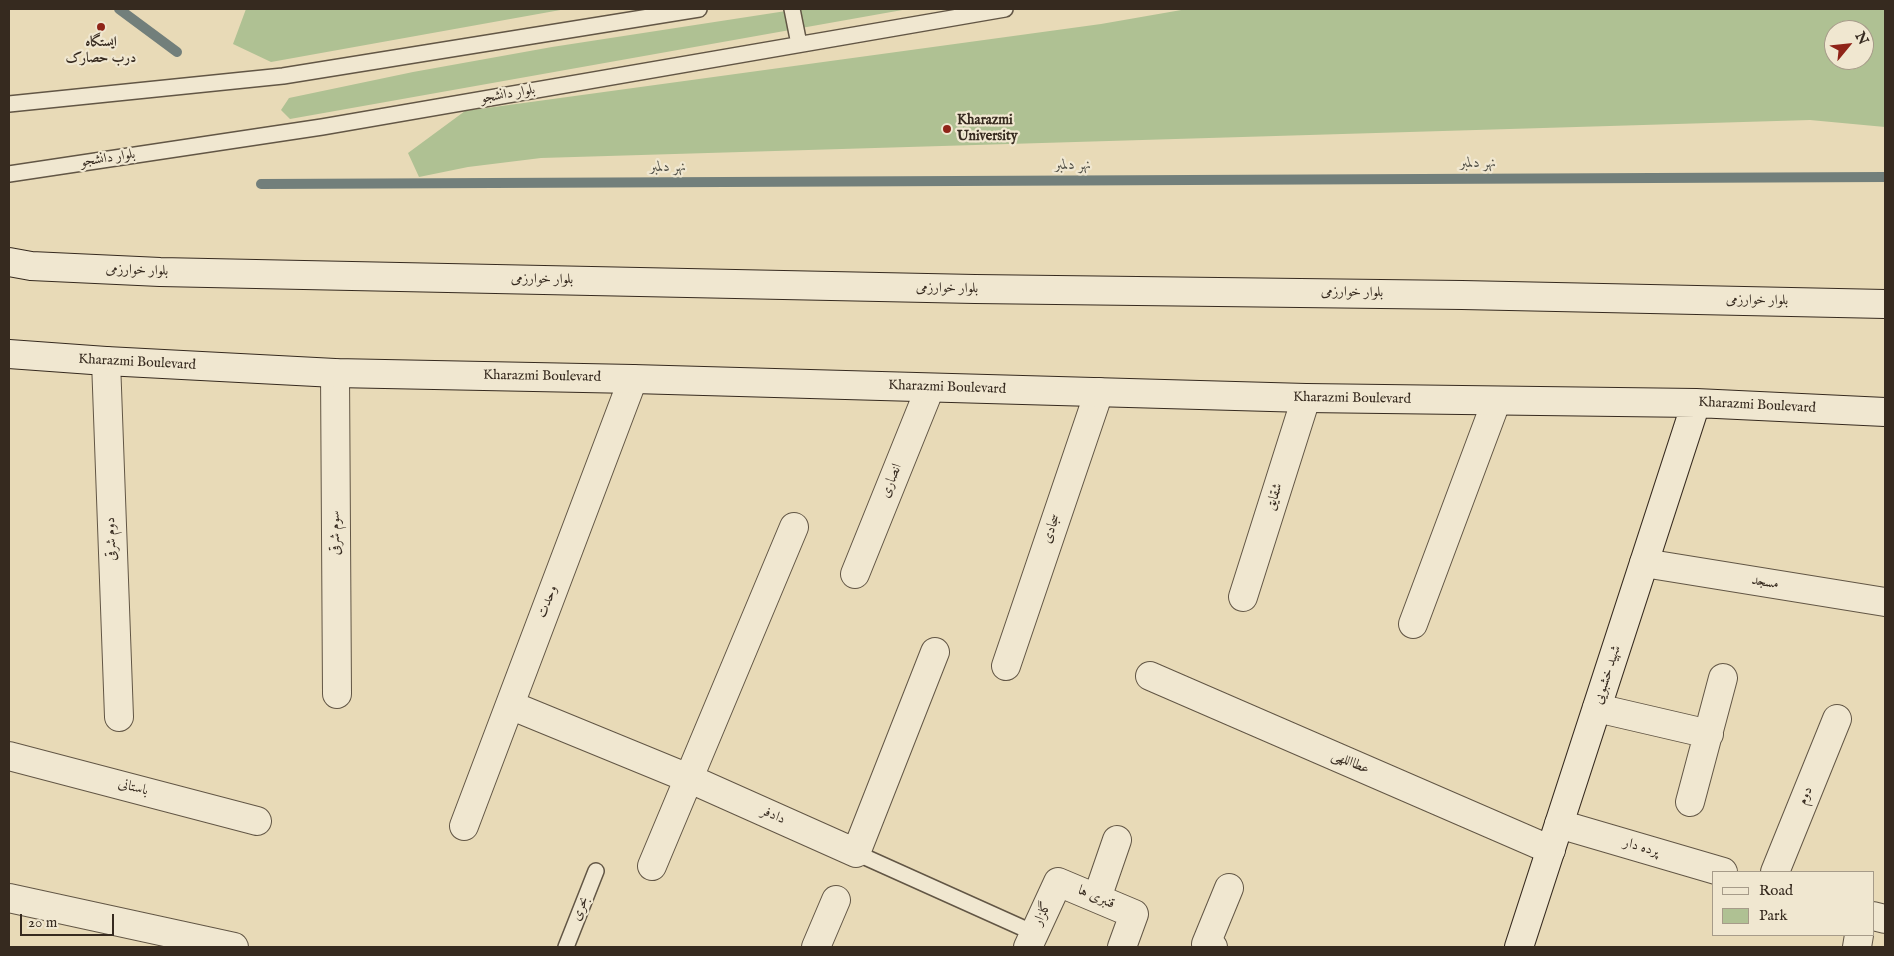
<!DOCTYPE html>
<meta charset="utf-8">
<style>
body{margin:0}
#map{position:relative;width:1894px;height:956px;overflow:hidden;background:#e8dab7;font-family:"IM FELL English",serif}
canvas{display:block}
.frame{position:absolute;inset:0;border:10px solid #362a1f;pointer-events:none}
.legend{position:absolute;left:1712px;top:871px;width:162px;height:65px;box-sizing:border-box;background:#f0e7d0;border:1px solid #a69b89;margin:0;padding:6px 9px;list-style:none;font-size:15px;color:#362a1f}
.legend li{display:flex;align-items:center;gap:10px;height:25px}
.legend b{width:25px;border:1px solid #a69b89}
.north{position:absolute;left:1824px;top:20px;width:50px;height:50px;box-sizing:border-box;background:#f0e7d0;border:1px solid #a69b89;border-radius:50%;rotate:62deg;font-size:14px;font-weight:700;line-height:20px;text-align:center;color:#362a1f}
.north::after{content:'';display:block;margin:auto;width:18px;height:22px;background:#8f2418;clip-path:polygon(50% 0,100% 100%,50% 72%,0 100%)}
.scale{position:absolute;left:20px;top:914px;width:94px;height:22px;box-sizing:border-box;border:2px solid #362a1f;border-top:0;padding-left:6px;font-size:15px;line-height:18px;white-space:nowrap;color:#362a1f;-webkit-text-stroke:4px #f0e7d0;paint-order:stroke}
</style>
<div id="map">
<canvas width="1894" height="956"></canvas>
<div class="frame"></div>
<ul class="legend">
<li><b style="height:6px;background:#f0e7d0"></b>Road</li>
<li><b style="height:14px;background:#afc193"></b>Park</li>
</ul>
<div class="north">N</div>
<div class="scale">20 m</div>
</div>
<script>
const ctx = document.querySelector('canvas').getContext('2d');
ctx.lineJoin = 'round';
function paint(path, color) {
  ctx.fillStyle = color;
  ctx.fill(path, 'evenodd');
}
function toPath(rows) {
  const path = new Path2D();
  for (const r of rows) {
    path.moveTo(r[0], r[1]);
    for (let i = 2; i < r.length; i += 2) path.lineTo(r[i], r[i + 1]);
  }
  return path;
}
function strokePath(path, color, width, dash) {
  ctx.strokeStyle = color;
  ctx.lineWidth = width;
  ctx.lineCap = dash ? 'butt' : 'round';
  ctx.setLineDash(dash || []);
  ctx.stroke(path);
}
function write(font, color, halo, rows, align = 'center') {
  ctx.font = font + ' "IM FELL English",Amiri,serif';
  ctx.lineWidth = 4.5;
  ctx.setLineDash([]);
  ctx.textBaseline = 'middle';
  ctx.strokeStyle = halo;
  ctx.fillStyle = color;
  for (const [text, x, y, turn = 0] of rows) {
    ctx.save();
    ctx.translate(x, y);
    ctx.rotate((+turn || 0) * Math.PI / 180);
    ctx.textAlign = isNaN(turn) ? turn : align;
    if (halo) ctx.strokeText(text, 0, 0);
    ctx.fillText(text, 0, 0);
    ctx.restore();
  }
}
const green = toPath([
 [246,9,566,9,271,62,233,44],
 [799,9,908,9,290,119,281,110,289,98,413,72,552,47],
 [1187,9,1885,9,1885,127,1810,120,541,158,468,167,419,177,408,153,465,111,1101,24],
 [1834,30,1864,30,1864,60,1834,60]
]);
const stream = toPath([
 [119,9,177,52],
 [261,184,1885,177]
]);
const lane = toPath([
 [792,9,799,44],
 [9,104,283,76,699,9],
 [9,174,322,127,1005,9],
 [856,853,1034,933],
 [566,947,596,871]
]);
const street = toPath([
 [106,361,119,717],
 [335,373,337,694],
 [1644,563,1885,602],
 [855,574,930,388],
 [1243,597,1306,398],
 [1413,624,1496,402],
 [1006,666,1099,392],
 [1150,676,1551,850],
 [510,705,688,778,856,853,935,652],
 [1597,708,1709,734],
 [9,756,257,821],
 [1690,802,1723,678],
 [1559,824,1723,872],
 [464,826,633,379],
 [652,866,794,527],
 [1775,872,1837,719],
 [9,898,234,947],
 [1097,898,1117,840],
 [1873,916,1885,919],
 [816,947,836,900],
 [1028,947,1058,882,1134,914,1122,947],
 [1213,947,1206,944,1229,888],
 [1857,947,1859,935]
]);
const secondary = toPath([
 [9,262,31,266,160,272,975,289,1462,295,1885,304],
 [9,354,106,361,335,373,633,379,1306,398,1696,403,1885,412],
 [1519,947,1696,403]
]);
const markers = [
 [101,27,5,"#8f2418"],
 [947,129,5,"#8f2418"]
];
const poiNames = [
 ["ایستگاه",101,43],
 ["درب حصارک",101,59],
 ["Kharazmi",957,121,"left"],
 ["University",957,137,"left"]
];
const streetNames = [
 ["بلوار دانشجو",508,95,-10],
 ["بلوار دانشجو",108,159,-9],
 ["بلوار خوارزمی",137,271,2],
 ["بلوار خوارزمی",542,280,1],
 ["بلوار خوارزمی",947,289,1],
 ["بلوار خوارزمی",1352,293,1],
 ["بلوار خوارزمی",1757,301,1],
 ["Kharazmi Boulevard",137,363,3],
 ["Kharazmi Boulevard",542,377,1],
 ["Kharazmi Boulevard",947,388,2],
 ["Kharazmi Boulevard",1352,399,1],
 ["Kharazmi Boulevard",1757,406,3],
 ["انصاری",892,481,-68],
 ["شقایق",1275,497,-72],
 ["سجادی",1052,529,-71],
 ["سوم شرقی",336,533,-90],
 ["دوم شرقی",112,539,-92],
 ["مسجد",1765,583,9],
 ["وحدت",548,602,-69],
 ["شهید خشبویی",1608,675,-72],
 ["عطااللهی",1350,763,23],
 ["باستانی",133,788,15],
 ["دوم",1806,796,-68],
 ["دادفر",773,816,24],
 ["پرده دار",1641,848,16],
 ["قنبری ها",1096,898,23],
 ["بحری",581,909,-68],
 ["گلزار",1043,914,-65]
];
const waterNames = [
 ["نهر دلمبر",1478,164],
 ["نهر دلمبر",1073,166],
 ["نهر دلمبر",668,168]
];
paint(green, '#afc193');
strokePath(stream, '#727f7b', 10);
strokePath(lane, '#625645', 18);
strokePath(street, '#625645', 30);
strokePath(secondary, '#362a1f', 30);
strokePath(lane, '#f0e7d0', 15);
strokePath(street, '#f0e7d0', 28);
strokePath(secondary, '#f0e7d0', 28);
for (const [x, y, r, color] of markers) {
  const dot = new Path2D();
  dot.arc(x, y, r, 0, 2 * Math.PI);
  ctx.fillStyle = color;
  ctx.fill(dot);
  strokePath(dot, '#f0e7d0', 2);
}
write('bold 14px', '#362a1f', '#f0e7d0', poiNames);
write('14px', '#362a1f', '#f0e7d0', streetNames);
write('italic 15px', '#4f4e45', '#f0e7d0', waterNames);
</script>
